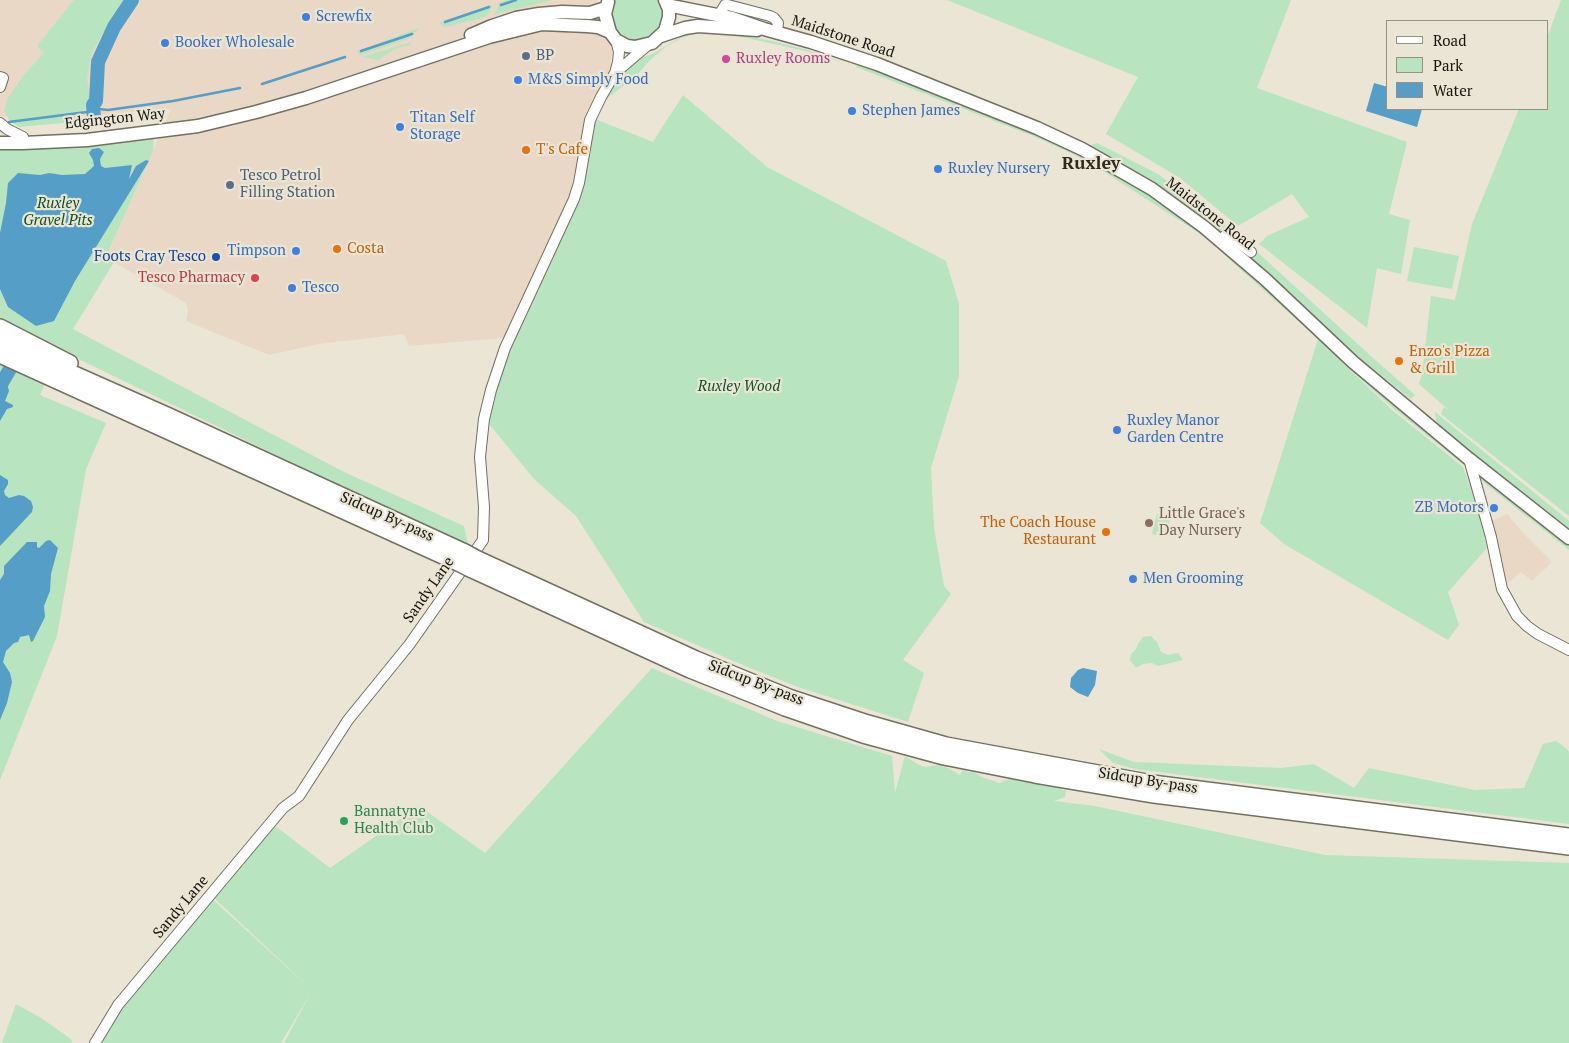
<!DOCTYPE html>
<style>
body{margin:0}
#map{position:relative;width:1569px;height:1043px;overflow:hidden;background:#eae5d4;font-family:"PT Serif",serif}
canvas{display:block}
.legend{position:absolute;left:1386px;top:20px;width:162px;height:90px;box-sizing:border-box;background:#eae5d4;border:1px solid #959185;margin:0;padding:6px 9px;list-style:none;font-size:15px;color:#16140e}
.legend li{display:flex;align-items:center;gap:10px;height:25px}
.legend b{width:25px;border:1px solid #959185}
</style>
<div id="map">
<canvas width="1569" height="1043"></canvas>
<ul class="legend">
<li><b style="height:6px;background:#fff"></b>Road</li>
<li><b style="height:14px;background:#b8e4c0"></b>Park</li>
<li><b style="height:14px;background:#549ec7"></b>Water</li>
</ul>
</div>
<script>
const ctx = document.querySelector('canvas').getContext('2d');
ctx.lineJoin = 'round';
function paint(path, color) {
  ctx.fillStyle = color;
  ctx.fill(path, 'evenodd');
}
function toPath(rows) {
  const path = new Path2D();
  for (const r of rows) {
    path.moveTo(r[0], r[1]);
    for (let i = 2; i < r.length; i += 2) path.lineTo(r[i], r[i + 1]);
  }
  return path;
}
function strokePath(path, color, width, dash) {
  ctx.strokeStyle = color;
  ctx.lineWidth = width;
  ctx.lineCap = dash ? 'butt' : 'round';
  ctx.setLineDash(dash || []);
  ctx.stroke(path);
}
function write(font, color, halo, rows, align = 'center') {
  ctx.font = font + ' "PT Serif",serif';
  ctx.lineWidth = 4.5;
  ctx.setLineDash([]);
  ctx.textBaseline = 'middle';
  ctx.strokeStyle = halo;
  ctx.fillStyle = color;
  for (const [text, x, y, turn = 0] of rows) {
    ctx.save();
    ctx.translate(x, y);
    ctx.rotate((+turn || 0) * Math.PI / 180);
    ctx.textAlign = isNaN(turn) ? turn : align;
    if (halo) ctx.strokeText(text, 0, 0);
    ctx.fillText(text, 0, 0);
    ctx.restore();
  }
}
const industrial = toPath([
 [0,0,597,0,612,50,609,73,588,115,579,183,504,338,409,346,404,334,319,344,269,355,186,321,188,311,186,303,106,258,171,109,41,120,0,116],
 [1507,514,1524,534,1500,548,1524,534,1552,562,1532,581,1521,572,1507,584,1497,550,1492,521]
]);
const green = toPath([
 [74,0,128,0,111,19,92,52,87,77,90,102,74,122,19,127,9,120,4,110,8,98,23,76,44,53,37,46],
 [506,0,552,0,493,15,497,10,499,3],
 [615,0,660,0,664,14,660,30,642,42,625,40,616,32,610,14],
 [947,0,1291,0,1257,88,1407,142,1389,214,1410,220,1401,274,1377,268,1367,328,1259,244,1267,236,1309,217,1292,194,1238,226,1180,178,1106,134,1138,77],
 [1561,0,1569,0,1569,516,1441,414,1444,407,1452,413,1419,384,1422,374,1431,296,1455,300,1472,224,1519,109,1548,109,1548,35],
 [493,4,489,13,483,18,445,27,439,23],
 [419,28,410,38,361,55,358,53,357,51],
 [701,31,723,32,772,41,808,50,844,63,805,51,729,34,701,31,682,38,665,47,650,60,637,75,605,100,616,80,635,60,652,54,685,35],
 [411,42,410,45,395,49,378,60,363,57],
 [858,63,1068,148,1140,189,1215,242,1347,364,1413,420,1461,458,1464,465,1393,408,1333,354,1392,410,1463,467,1476,502,1487,548,1448,592,1459,625,1448,640,1284,544,1260,523,1318,339,1217,248,1216,244,1092,164,1075,155,1033,136,856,67],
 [683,95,767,167,946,261,959,304,959,376,931,468,934,528,944,586,951,594,903,660,924,673,908,722,798,687,745,666,644,622,576,516,534,479,486,420,507,348,569,215,586,145,595,119,653,142],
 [154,137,153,151,106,257,114,262,73,329,344,472,464,526,468,544,340,486,60,350,40,395,106,423,86,469,57,636,0,780,0,149,63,148],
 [1097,143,1158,174,1229,228,1222,234,1088,146],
 [1414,247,1459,256,1452,289,1407,281],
 [1255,250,1373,358,1415,395,1411,399,1357,356,1299,304,1247,256],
 [1435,412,1569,521,1569,531,1437,425],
 [1478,474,1569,545,1569,550,1477,477],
 [1157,514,1165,515,1170,520,1167,533,1157,531,1156,535,1152,534],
 [1151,636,1157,642,1161,652,1168,655,1178,653,1183,660,1158,666,1152,663,1143,664,1136,668,1130,660,1131,654,1136,649,1138,644,1143,637],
 [652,668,777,721,892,756,895,793,905,756,919,765,925,767,940,765,948,768,960,775,963,770,967,772,974,772,981,777,1000,783,1011,778,1059,788,1066,791,1065,797,1054,801,1095,806,1325,855,1569,863,1569,1043,284,1043,310,994,281,1043,96,1043,98,1038,210,897,313,991,212,896,274,825,330,868,419,806,485,853],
 [1556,741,1568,750,1569,753,1569,824,1135,769,1113,763,1099,749,1134,762,1281,768,1314,764,1354,788,1369,768,1475,790,1524,788,1543,744],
 [16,1004,41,1018,71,1039,72,1043,2,1043]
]);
const water = toPath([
 [1374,83,1388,87,1388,109,1422,109,1417,127,1366,111],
 [99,148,104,152,100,159,101,166,105,168,132,165,129,179,136,166,146,160,149,161,75,281,54,321,36,326,8,307,0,289,0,233,6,203,8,183,18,173,40,175,49,173,62,175,85,174,94,166,93,160,89,153,92,149],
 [6,375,7,376,6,379,9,391,5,401,13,405,13,407,7,409,0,421,0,378],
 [0,475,8,480,8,484,4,491,5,495,9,498,19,495,24,496,31,501,33,507,32,512,0,546],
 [50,540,58,548,51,574,50,591,44,606,45,617,33,641,31,642,29,635,20,637,18,642,14,643,6,651,3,662,10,673,12,682,7,703,0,720,0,580,4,574,4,566,27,542,37,542,37,547,39,548,46,541],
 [1083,668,1097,671,1095,685,1088,697,1078,693,1070,687,1071,678,1078,670]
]);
const stream = toPath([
 [501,5,516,0],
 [445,22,489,7],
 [361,51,412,34],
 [262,84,345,57],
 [9,122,87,112,93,105,99,109,108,110,173,101,240,88]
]);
const river = toPath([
 [94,118,93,105,96,101,98,62,114,27,132,0],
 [0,386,20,352]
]);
const minor = toPath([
 [719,15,725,5,728,5,770,16,774,18,778,23,777,32],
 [615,73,648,45],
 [0,77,3,78,0,87],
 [0,123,7,129,23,137],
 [1220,240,1227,234,1251,252],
 [1469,459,1491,537,1502,589,1517,616,1527,626,1538,634,1569,650],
 [95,1043,118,1005,283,808,299,796,348,720,409,645,483,540,484,507,480,457,484,419,491,390,505,348,574,199,579,183,590,120,601,97,615,73,618,62,619,52,616,40]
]);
const major = toPath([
 [608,2,605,14,610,32,616,40,627,46,635,47,652,43,665,31,669,17,669,9,665,0],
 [667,5,732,18,764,29,811,42,877,64,1037,128,1082,149,1126,174,1152,189,1204,227,1265,279,1353,362,1469,459,1569,538],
 [471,35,492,26,516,18,539,14,562,12,590,13,606,8],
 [661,36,685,28,698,26,757,30],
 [0,143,23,143,87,140,198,126,256,112,306,98,489,37,542,24,587,26,598,27,610,32]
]);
const highway = toPath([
 [0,327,70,363],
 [0,341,167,415,465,552],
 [0,355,458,563],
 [478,559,696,659,789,697,868,723,946,745,1152,783,1569,836],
 [470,569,690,670,785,708,863,735,944,757,1035,775,1154,795,1569,847]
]);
const highwayBridge = toPath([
 [465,552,478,559],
 [458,563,470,569]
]);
const markers = [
 [306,17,5,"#3f7fe0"],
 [165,43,5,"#3f7fe0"],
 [526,56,5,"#5c6f8a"],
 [726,59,5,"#d1479c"],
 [518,80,5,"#3f7fe0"],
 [852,111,5,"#3f7fe0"],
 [400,127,5,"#3f7fe0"],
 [526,150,5,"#e8710a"],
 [938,169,5,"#3f7fe0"],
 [230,185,5,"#5c6f8a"],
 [337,249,5,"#e8710a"],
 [296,251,5,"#3f7fe0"],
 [216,257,5,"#1a4fb4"],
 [255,278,5,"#e0444e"],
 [292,288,5,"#3f7fe0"],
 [1399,361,5,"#e8710a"],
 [1117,430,5,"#3f7fe0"],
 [1494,508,5,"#3f7fe0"],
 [1149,523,5,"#8d6e63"],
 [1106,532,5,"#e8710a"],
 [1133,579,5,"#3f7fe0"],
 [344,821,5,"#2e9e5b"]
];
const shopNames = [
 ["Screwfix",316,17],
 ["Booker Wholesale",175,43],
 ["M&S Simply Food",528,80],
 ["Stephen James",862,111],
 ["Titan Self",410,118],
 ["Storage",410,135],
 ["Ruxley Nursery",948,169],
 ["Timpson",286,251,"right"],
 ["Tesco",302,288],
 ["Ruxley Manor",1127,421],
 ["Garden Centre",1127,438],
 ["ZB Motors",1484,508,"right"],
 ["Men Grooming",1143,579]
];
const streetNames = [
 ["Maidstone Road",843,37,18],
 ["Edgington Way",115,119,-6],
 ["Maidstone Road",1210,214,38],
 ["Sidcup By-pass",387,517,24],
 ["Sandy Lane",429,590,-55],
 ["Sidcup By-pass",756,683,21],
 ["Sidcup By-pass",1148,781,9],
 ["Sandy Lane",181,907,-50]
];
const serviceNames = [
 ["BP",536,56],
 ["Tesco Petrol",240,176],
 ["Filling Station",240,193]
];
const hotelNames = [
 ["Ruxley Rooms",736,59]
];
const foodNames = [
 ["T's Cafe",536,150],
 ["Costa",347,249],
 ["Enzo's Pizza",1409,352],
 ["& Grill",1409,369],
 ["The Coach House",1096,523,"right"],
 ["Restaurant",1096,540,"right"]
];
const parkNames = [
 ["Ruxley",58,204],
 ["Gravel Pits",58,221],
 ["Ruxley Wood",739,387]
];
const transitNames = [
 ["Foots Cray Tesco",206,257]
];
const healthNames = [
 ["Tesco Pharmacy",245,278]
];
const educationNames = [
 ["Little Grace's",1159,514],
 ["Day Nursery",1159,531]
];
const leisureNames = [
 ["Bannatyne",354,812],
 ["Health Club",354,829]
];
const quarterNames = [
 ["Ruxley",1091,164]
];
paint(industrial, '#ead8c7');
paint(green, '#b8e4c0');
paint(water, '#549ec7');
strokePath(stream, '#549ec7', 2.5);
strokePath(river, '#549ec7', 14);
strokePath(minor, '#747061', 12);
strokePath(major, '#747061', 15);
strokePath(highway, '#747061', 18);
strokePath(minor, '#fff', 10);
strokePath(major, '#fff', 12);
strokePath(highway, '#fff', 15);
strokePath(highwayBridge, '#747061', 18, []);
strokePath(highwayBridge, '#fff', 15);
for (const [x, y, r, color] of markers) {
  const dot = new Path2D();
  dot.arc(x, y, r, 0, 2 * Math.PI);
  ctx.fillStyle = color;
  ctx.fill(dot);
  strokePath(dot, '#eae5d4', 2);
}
write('15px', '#366cbe', '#eae5d4', shopNames, 'left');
write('15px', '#16140e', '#eae5d4', streetNames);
write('15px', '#4e5e75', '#eae5d4', serviceNames, 'left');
write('15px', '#b23c85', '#eae5d4', hotelNames, 'left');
write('15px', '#c56008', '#eae5d4', foodNames, 'left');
write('italic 15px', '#0c5225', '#eae5d4', parkNames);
write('15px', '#164399', '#eae5d4', transitNames, 'right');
write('15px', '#be3a42', '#eae5d4', healthNames, 'right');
write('15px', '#785e54', '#eae5d4', educationNames, 'left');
write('15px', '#27864d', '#eae5d4', leisureNames, 'left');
write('bold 18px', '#2f2b1e', '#eae5d4', quarterNames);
</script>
